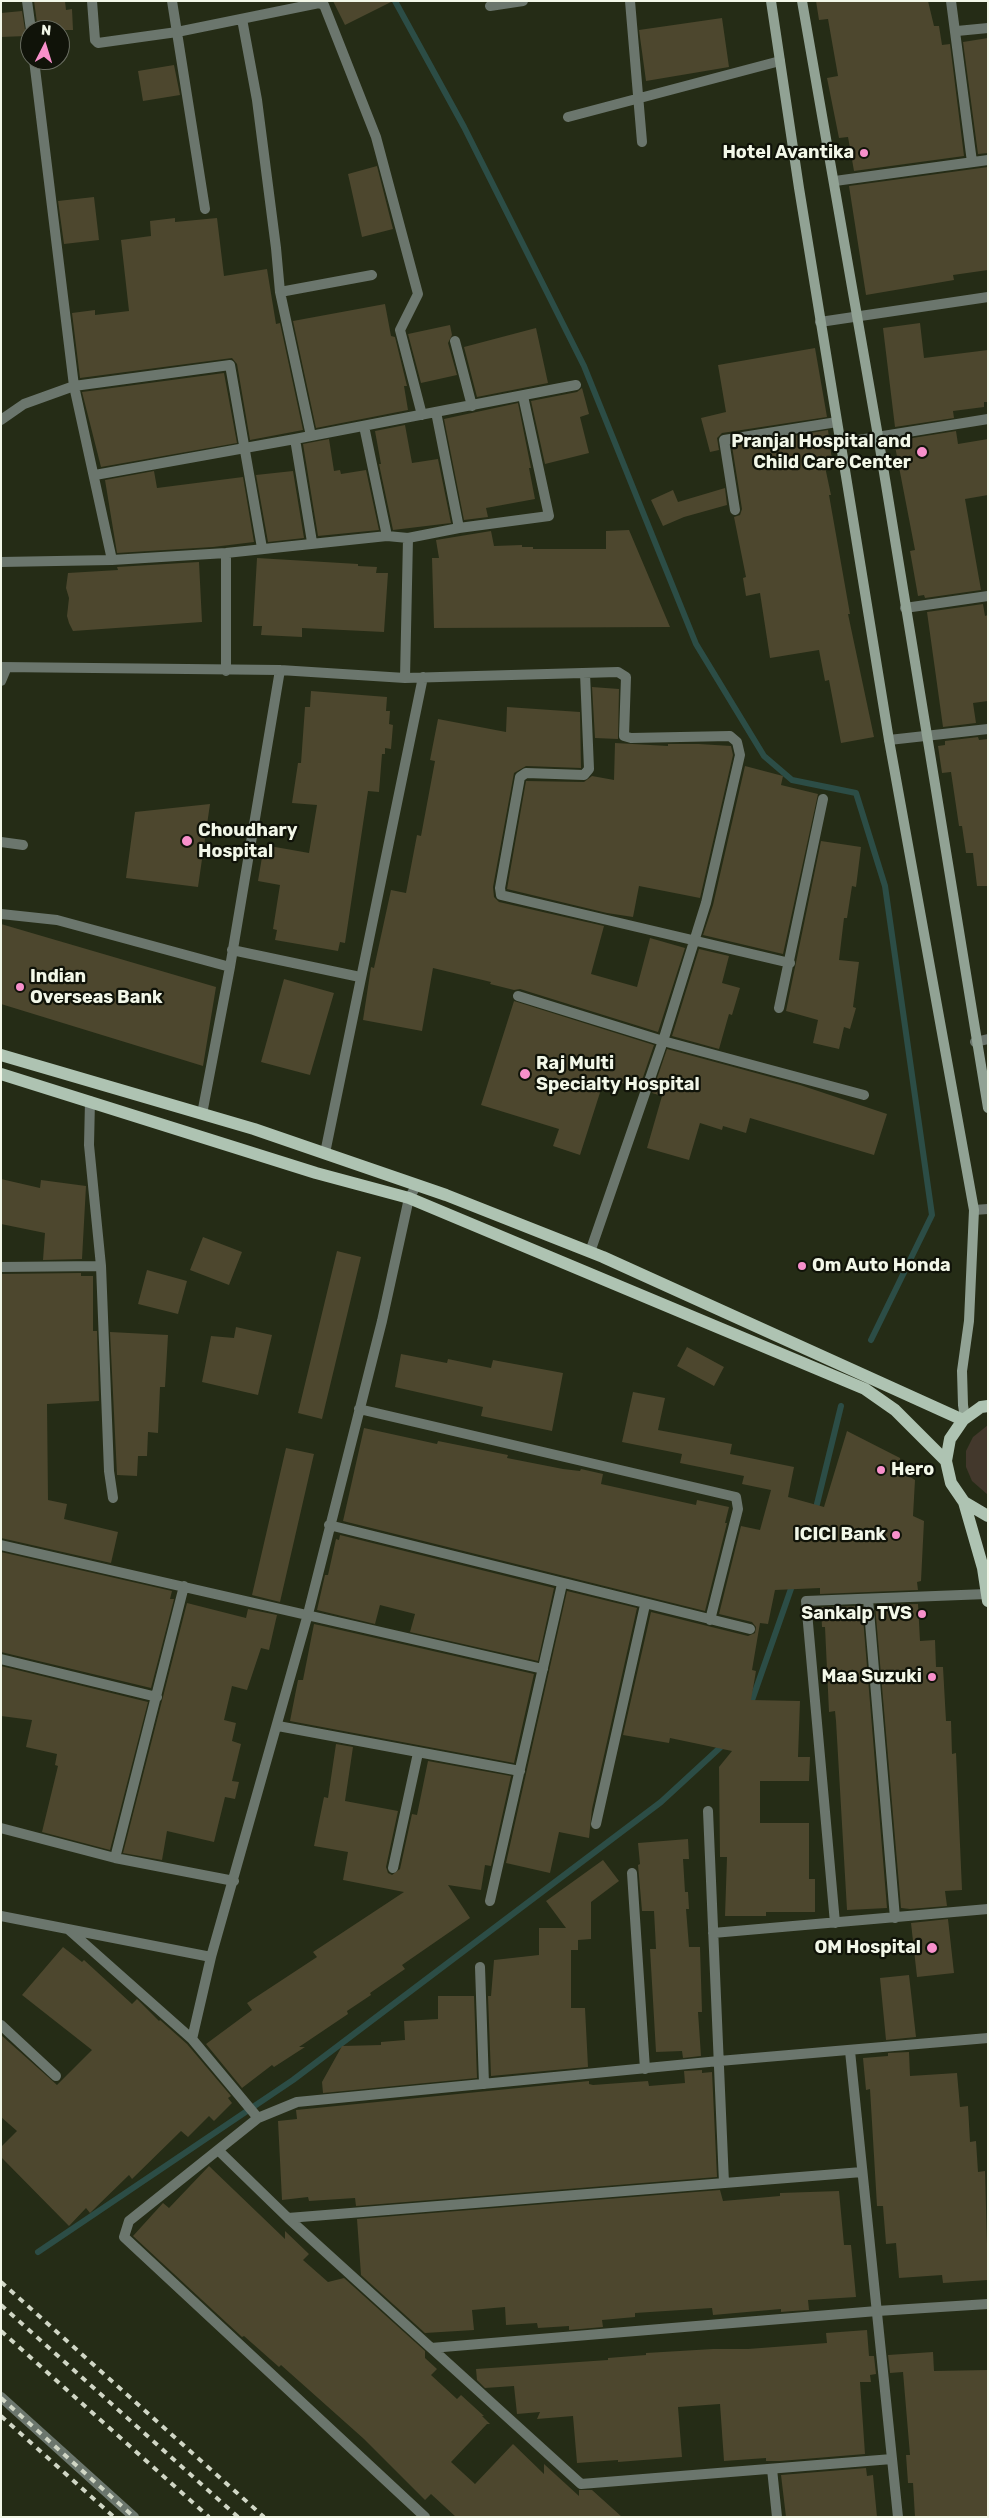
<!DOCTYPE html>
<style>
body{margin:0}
#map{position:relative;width:989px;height:2518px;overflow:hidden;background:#252c16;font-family:Rubik,sans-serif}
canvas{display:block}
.frame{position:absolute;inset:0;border:2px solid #f2f7e8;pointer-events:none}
.north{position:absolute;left:20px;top:20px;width:50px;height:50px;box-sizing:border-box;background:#101309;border:1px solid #6a6e62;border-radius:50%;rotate:5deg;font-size:14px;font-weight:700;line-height:20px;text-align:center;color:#f2f7e8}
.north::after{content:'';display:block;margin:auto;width:18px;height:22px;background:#f890cb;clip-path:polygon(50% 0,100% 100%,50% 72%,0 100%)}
</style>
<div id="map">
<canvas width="989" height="2518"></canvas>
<div class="frame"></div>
<div class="north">N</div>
</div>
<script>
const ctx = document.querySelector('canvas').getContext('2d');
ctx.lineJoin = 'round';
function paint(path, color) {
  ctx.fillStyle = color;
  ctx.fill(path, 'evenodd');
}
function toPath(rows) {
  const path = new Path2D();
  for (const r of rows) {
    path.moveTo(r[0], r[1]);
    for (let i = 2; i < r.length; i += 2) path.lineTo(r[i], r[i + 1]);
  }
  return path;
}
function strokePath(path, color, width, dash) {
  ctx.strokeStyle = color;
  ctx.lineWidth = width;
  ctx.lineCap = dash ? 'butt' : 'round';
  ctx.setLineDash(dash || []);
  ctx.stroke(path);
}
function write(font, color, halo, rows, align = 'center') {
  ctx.font = font + ' Rubik,sans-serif';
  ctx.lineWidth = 4.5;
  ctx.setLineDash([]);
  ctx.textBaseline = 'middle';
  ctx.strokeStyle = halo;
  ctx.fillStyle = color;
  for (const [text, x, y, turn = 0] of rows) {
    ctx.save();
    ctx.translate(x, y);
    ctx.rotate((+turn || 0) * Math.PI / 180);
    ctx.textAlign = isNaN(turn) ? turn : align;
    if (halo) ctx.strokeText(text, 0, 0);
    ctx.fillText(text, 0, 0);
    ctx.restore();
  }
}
const green = toPath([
 [988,1425,988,1495,972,1481,966,1467,966,1451,973,1437]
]);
const stream = toPath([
 [395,1,464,127,584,366,696,644,764,756,792,780,856,793,885,886,932,1215,871,1340],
 [815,1512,841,1406],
 [750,1706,793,1583],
 [38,2252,293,2080,661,1802,724,1744]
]);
const building = toPath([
 [34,1,65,1,66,10,72,9,73,30,38,30],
 [333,1,393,1,345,25],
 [816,1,928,1,934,26,939,26,942,45,950,44,964,156,854,171,848,137,839,138,827,78,838,76,828,19,819,20],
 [22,11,26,36,1,37,1,13],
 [722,18,729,67,646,81,639,30],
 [988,38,988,153,978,154,963,42],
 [174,65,180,95,143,101,138,71],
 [377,166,393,229,362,237,348,174],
 [988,167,988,270,953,275,954,280,866,295,849,186],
 [94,197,99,240,64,244,58,201],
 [175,218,175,222,217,218,224,276,267,269,276,324,280,323,303,430,250,440,237,364,232,358,80,378,72,313,95,310,95,315,129,311,121,240,151,236,150,221],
 [385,304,391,336,395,337,407,386,404,386,408,410,316,428,293,321],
 [920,323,924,358,988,350,988,402,984,402,984,407,953,411,954,418,895,427,883,328],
 [450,325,452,335,448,343,457,375,421,383,408,334],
 [536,328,548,383,477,397,464,347],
 [815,348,827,417,722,433,717,438,719,450,710,452,701,418,726,412,718,365],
 [224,373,237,443,101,467,82,392],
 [582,388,589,414,580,417,589,453,545,464,531,401,577,392],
 [518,403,531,468,529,468,535,499,486,508,488,517,464,520,444,419],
 [405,425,412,463,438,459,451,523,393,530,379,464,381,464,375,431],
 [828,430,832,460,824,462,831,495,829,495,850,614,848,614,874,737,841,743,829,680,825,681,819,650,770,658,760,593,746,596,743,578,746,577,734,517,740,515,742,509,732,446],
 [956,431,958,444,988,439,988,495,965,499,981,590,925,598,924,595,918,596,910,551,915,550,894,441],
 [329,439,334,471,340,470,341,474,366,470,379,530,318,536,303,444],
 [154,471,157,488,243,477,254,542,213,547,117,553,105,480],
 [293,471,304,538,268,542,256,475],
 [725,488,727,505,684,517,663,526,651,500,673,490,678,502],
 [629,530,670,627,434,628,432,558,439,558,436,540,491,531,494,546,522,545,522,547,533,547,533,549,606,549,606,531],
 [257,558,358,564,358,566,377,567,376,573,388,573,384,632,302,628,302,637,261,635,262,626,253,626],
 [199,562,202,622,73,631,69,623,67,616,69,598,66,588,68,573,118,570,117,567],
 [983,604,985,616,988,615,988,701,973,703,976,723,943,727,927,612],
 [592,687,619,689,618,739,595,738],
 [311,691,387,697,386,711,390,711,389,724,393,725,391,749,385,748,385,754,382,754,379,792,368,791,345,943,340,942,338,951,275,940,277,930,273,929,280,885,258,881,264,845,309,853,317,805,292,803,298,763,301,763,305,707,310,707],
 [507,707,580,712,581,768,526,766,514,773,493,887,494,897,499,902,604,926,591,974,637,987,650,938,685,948,658,1032,520,989,514,990,490,984,491,982,433,968,422,1031,363,1020,371,967,374,968,391,890,406,893,417,835,421,836,435,761,430,760,438,719,506,732],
 [978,737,979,740,988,739,988,886,977,886,973,853,966,853,962,826,959,826,951,772,942,773,938,746,945,745,945,741],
 [615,743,668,746,668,744,699,744,731,746,733,755,700,898,639,886,633,917,607,913,507,889,526,781,584,782,592,776,614,780],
 [745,766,783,776,781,785,818,794,783,954,703,935,713,905],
 [210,804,198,887,126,878,135,812],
 [821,841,861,847,856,887,852,886,847,918,844,918,839,960,859,962,853,1007,856,1008,850,1029,844,1027,839,1049,813,1043,818,1020,786,1011],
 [1,924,216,987,203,1066,1,1004],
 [699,949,729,956,722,983,740,988,732,1015,729,1014,719,1049,672,1036],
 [284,979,334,993,310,1075,261,1062],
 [514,1001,654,1045,639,1089,605,1077,580,1155,553,1146,559,1129,481,1105],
 [667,1049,800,1085,887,1114,874,1155,750,1118,746,1133,723,1126,722,1130,700,1123,689,1160,647,1148,662,1096,652,1093],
 [1,1179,40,1188,41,1180,86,1186,82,1259,43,1260,45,1233,1,1224],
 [203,1237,242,1252,229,1285,190,1270],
 [337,1251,361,1257,322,1419,298,1413],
 [147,1270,187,1281,178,1314,138,1304],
 [81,1273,81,1276,93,1276,93,1331,97,1331,99,1401,47,1404,48,1500,67,1504,64,1519,118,1532,111,1563,1,1538,1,1274],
 [236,1327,272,1335,258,1395,202,1382,211,1336,234,1338],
 [110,1332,168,1335,165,1387,160,1387,158,1433,148,1432,147,1456,138,1456,137,1476,117,1475],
 [687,1347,724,1367,714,1386,677,1366],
 [401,1354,447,1363,448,1359,491,1368,493,1360,563,1373,552,1431,481,1416,483,1407,395,1387],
 [633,1392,665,1398,658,1430,732,1444,730,1454,794,1467,788,1497,824,1507,847,1431,900,1458,902,1472,915,1480,913,1516,924,1521,921,1581,917,1582,918,1590,820,1594,820,1588,775,1590,768,1624,760,1623,752,1670,756,1671,751,1700,800,1701,798,1757,810,1757,809,1781,760,1781,760,1823,809,1823,809,1879,815,1879,815,1912,766,1912,766,1916,725,1916,727,1857,720,1857,719,1767,732,1751,670,1738,669,1743,623,1735,651,1612,748,1636,755,1633,756,1627,752,1622,719,1614,741,1526,760,1530,771,1490,742,1484,744,1476,680,1463,682,1454,622,1442],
 [364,1428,437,1444,438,1441,508,1455,507,1458,563,1469,580,1471,581,1469,603,1474,601,1484,696,1505,697,1500,729,1507,725,1523,727,1523,705,1611,343,1521],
 [286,1448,314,1454,280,1602,252,1595],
 [340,1535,554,1588,538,1661,410,1632,415,1614,380,1605,375,1624,317,1610,325,1575,328,1575,336,1539,339,1540],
 [1,1552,172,1591,170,1599,174,1599,151,1688,1,1652],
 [567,1591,637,1608,592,1809,589,1838,559,1832,550,1873,506,1863],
 [187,1603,246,1618,248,1609,277,1615,269,1650,261,1648,247,1690,232,1686,224,1720,236,1723,232,1741,241,1744,232,1781,239,1782,235,1799,225,1797,214,1842,167,1831,162,1860,123,1853],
 [918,1604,920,1641,935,1640,936,1667,943,1667,946,1721,951,1721,952,1754,956,1753,962,1890,945,1891,947,1906,910,1909,901,1908,875,1605],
 [862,1606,887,1908,847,1910,836,1721,835,1711,829,1712,825,1627,822,1627,821,1607],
 [314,1624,534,1674,514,1763,290,1721,298,1680,303,1680],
 [1,1666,148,1702,110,1850,42,1832,58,1766,55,1765,57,1754,26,1747,32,1720,1,1716],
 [336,1744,353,1747,345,1801,398,1811,386,1867,388,1873,392,1875,400,1869,412,1814,417,1815,428,1761,511,1776,491,1866,485,1865,481,1890,448,1885,470,1918,402,1965,405,1969,370,1993,371,1995,347,2011,348,2014,299,2047,305,2047,274,2067,272,2065,242,2088,206,2044,252,2010,247,2003,317,1957,313,1952,404,1892,343,1880,348,1852,314,1846,324,1797,328,1798],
 [688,1839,689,1859,683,1859,685,1892,688,1892,689,1909,686,1909,689,1947,700,1947,702,2012,698,2012,701,2056,683,2058,682,2051,656,2052,650,1949,656,1949,654,1911,642,1911,638,1865,640,1864,638,1843],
 [603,1860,619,1881,591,1902,591,1939,578,1940,578,1950,571,1950,571,2008,585,2008,588,2067,491,2076,488,1996,491,1996,494,1960,539,1955,539,1928,566,1928,546,1901],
 [948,1919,954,1973,917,1977,911,1923],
 [63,1947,82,1962,84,1960,132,2004,137,1999,159,2021,160,2020,187,2044,231,2096,228,2098,232,2103,214,2121,209,2116,188,2137,181,2131,132,2179,129,2175,90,2213,86,2208,69,2226,1,2157,1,2147,17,2131,1,2117,1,2035,57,2085,92,2050,22,1995],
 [909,1975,916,2037,886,2040,880,1978],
 [438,1996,474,1996,477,2078,323,2093,322,2082,342,2046,381,2045,381,2042,405,2040,404,2021,438,2019],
 [909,2052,910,2076,957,2073,960,2107,968,2106,970,2142,976,2141,978,2172,985,2171,988,2280,943,2283,942,2275,899,2278,896,2243,886,2244,883,2206,877,2206,870,2089,866,2090,863,2058,888,2056,888,2053],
 [702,2070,702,2073,712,2072,717,2177,356,2206,355,2198,309,2201,308,2197,282,2200,278,2121,297,2119,296,2110,589,2081,589,2084,593,2085,648,2081,649,2086,685,2083,684,2071],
 [209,2166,285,2239,285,2231,309,2254,303,2260,328,2282,344,2278,425,2351,425,2358,437,2369,431,2375,457,2399,461,2395,484,2416,482,2416,490,2424,487,2424,451,2462,475,2484,513,2444,544,2474,544,2464,579,2496,579,2490,592,2490,622,2517,456,2517,431,2494,425,2500,364,2439,281,2365,279,2367,244,2336,242,2337,133,2236,163,2203,169,2208],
 [720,2190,723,2201,780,2196,780,2193,839,2191,844,2245,851,2245,856,2297,808,2300,809,2310,793,2311,781,2312,781,2309,713,2315,712,2308,635,2313,635,2317,602,2320,603,2327,569,2330,569,2326,538,2328,537,2323,506,2325,505,2307,472,2310,474,2330,425,2333,361,2275,357,2219],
 [867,2330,869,2356,874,2356,876,2374,870,2375,871,2382,860,2382,865,2454,780,2461,766,2461,766,2458,724,2461,720,2404,678,2407,682,2457,618,2462,618,2460,577,2463,573,2416,537,2419,540,2412,517,2414,514,2386,485,2388,477,2380,476,2369,608,2360,608,2358,646,2355,646,2353,713,2349,748,2349,827,2343,826,2333],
 [933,2352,934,2371,988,2370,988,2517,915,2517,913,2483,908,2483,906,2455,910,2455,903,2372,890,2373,888,2355],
 [866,2468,867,2476,873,2475,877,2517,786,2517,781,2475]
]);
const street = toPath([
 [27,1,31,30],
 [92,1,95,40,98,43,177,32,319,3,324,5,376,137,418,294,400,330,422,415],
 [172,1,205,209],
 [630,1,642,142],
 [951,1,972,162],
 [490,6,523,1],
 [242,19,257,100,276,248,280,292,311,436],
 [957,31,988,28],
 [34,60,74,386,112,560],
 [568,117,780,61],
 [835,181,988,160],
 [280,292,372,275],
 [820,322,988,297],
 [455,341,472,406],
 [436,412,459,528],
 [1,420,24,404,74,386,230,365,262,548],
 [364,426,387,536],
 [295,439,312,542],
 [840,443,988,419],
 [95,475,295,439,576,385],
 [735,510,724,440,837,422],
 [1,562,112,560,226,553,387,536,408,538,459,528,549,516,523,396],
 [905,608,988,596],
 [1,667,280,670,405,678,618,672,626,677,624,736,631,738,730,736,737,742,740,755,706,903,663,1041,590,1252],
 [226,671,226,553],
 [585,673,589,769,584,775,526,773,520,777,500,888,501,895,790,963],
 [405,678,408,538],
 [1,681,6,669],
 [889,740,988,729],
 [1,842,23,845],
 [1,914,57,920,230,967],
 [232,950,360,977],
 [518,996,663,1041,864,1095],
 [779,1008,823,799],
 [975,1042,988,1039],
 [90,1101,89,1145,101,1266,109,1471,113,1498],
 [202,1114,230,967,280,670],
 [325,1153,423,677],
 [974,1210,988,1209],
 [1,1267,101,1266],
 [359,1409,736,1497,738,1509,710,1620],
 [329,1525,750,1629],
 [1,1545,543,1669],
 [868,1599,895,1918],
 [1,1659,157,1697],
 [278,1726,520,1771],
 [708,1811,724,2183],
 [596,1824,645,1605],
 [1,1828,115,1858,234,1881],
 [115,1858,184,1586],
 [393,1868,418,1753],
 [632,1873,645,2069],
 [490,1901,562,1584],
 [1,1916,211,1957],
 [835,1923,806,1601,987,1594],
 [68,1929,192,2039,258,2118],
 [713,1933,988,1909],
 [480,1967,484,2084],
 [1,2025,56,2076],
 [192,2039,211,1957,308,1614,382,1321,409,1198,417,1185],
 [850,2051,898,2517],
 [218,2150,288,2218,581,2484,892,2459],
 [288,2218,862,2172],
 [431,2348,877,2311,988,2304],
 [1,2397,134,2517],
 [772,2469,777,2517],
 [425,2517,124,2237,129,2221,258,2118,297,2102,719,2061,988,2038]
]);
const secondary = toPath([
 [771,1,799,188,889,740,974,1210,969,1321,962,1371,963,1405,965,1418],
 [802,1,878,436,988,1108]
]);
const primary = toPath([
 [1,1055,254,1129,446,1195,603,1257,963,1420],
 [1,1074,316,1173,409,1198,865,1389,895,1410,946,1461],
 [988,1406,981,1407,963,1420,950,1439,946,1461,951,1483,964,1502,988,1516],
 [964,1502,983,1568,988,1601]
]);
const rail = toPath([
 [1,2282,264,2517],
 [1,2305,238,2517],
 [1,2331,209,2517],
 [1,2398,134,2517],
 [1,2416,114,2517]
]);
const markers = [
 [864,153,5,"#f890cb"],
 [922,452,6,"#f890cb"],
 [187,841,6,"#f890cb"],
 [20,987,5,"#f890cb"],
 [525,1074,6,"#f890cb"],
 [802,1266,5,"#f890cb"],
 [881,1470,5,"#f890cb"],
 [896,1535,5,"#f890cb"],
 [922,1614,5,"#f890cb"],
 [932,1677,5,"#f890cb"],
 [932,1948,6,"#f890cb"]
];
const poiNames = [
 ["Hotel Avantika",854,153],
 ["Pranjal Hospital and",911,442],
 ["Child Care Center",911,463],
 ["Choudhary",198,831,"left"],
 ["Hospital",198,852,"left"],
 ["Indian",30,977,"left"],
 ["Overseas Bank",30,998,"left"],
 ["Raj Multi",536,1064,"left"],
 ["Specialty Hospital",536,1085,"left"],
 ["Om Auto Honda",812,1266,"left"],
 ["Hero",891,1470,"left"],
 ["ICICI Bank",886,1535],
 ["Sankalp TVS",912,1614],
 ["Maa Suzuki",922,1677],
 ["OM Hospital",921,1948]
];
paint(green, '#43382c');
strokePath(stream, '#2c4d46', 6);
paint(building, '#4d472e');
strokePath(street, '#6b766d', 10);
strokePath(secondary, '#91a294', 10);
strokePath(primary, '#aec3b2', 12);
strokePath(rail, '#d0d6c5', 4, [6, 6]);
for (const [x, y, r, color] of markers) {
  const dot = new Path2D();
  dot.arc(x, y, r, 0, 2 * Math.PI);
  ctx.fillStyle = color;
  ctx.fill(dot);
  strokePath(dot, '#101309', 2);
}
write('bold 18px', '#f2f7e8', '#101309', poiNames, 'right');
</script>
